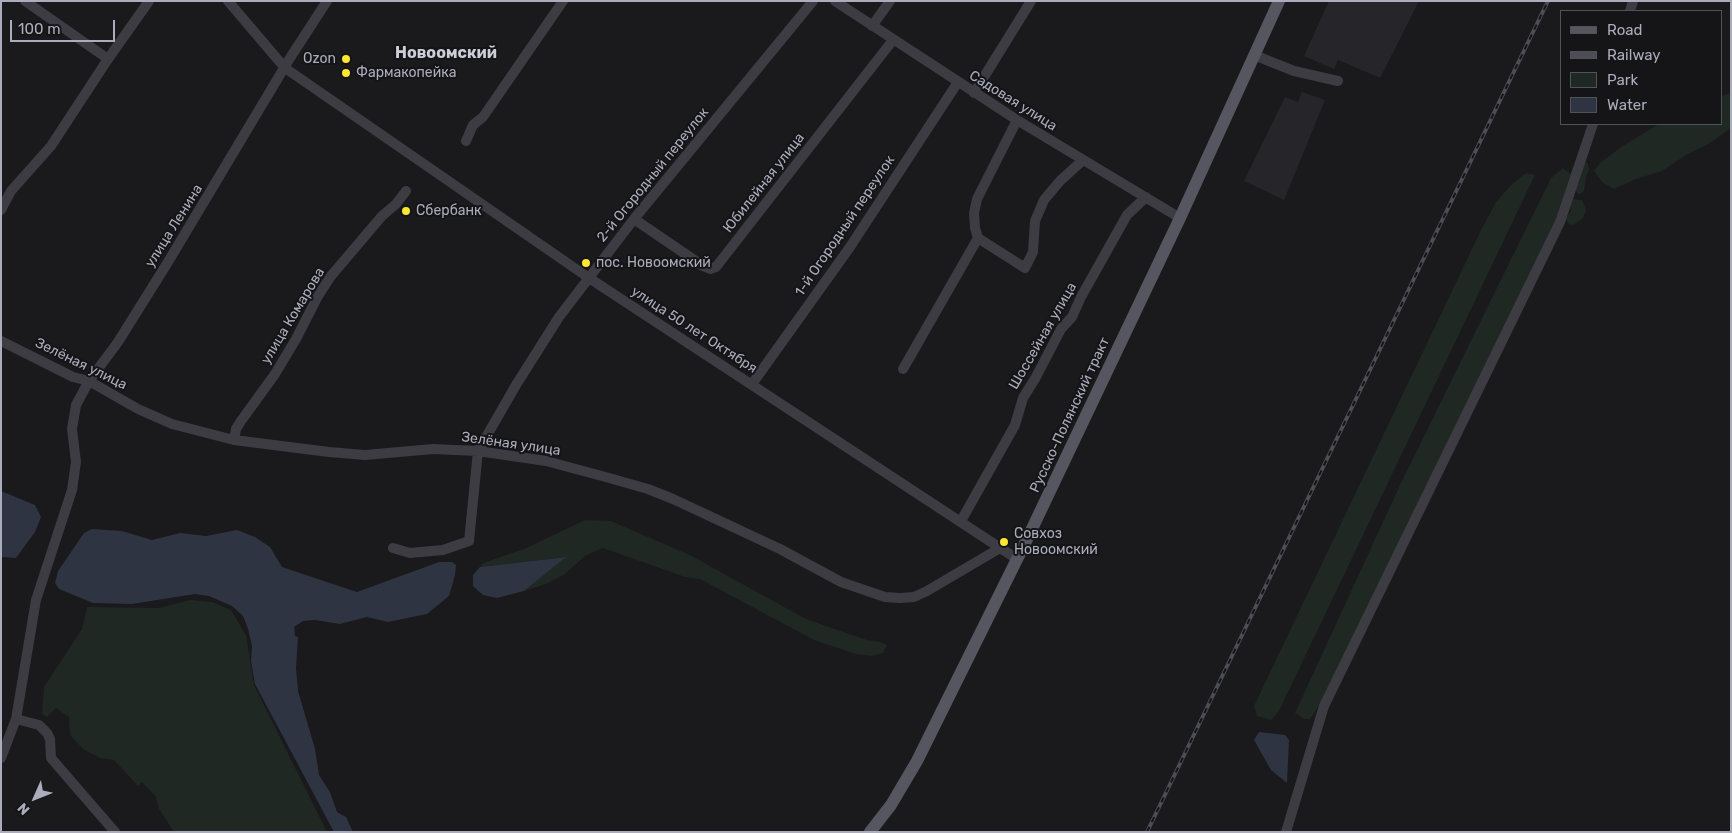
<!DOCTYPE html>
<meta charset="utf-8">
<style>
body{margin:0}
#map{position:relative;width:1732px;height:833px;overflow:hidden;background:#1a191c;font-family:Rubik,sans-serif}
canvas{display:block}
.frame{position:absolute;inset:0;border:2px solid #abadbc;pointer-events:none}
.legend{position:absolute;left:1560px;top:10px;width:162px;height:115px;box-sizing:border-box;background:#151417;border:1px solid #515159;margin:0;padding:6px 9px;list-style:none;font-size:15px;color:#abadbc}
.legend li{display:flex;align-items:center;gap:10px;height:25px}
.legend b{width:25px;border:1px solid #515159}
.north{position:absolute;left:10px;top:773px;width:50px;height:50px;-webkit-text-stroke:4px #151417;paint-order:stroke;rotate:226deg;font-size:14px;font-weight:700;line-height:20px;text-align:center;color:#abadbc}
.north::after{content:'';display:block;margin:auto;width:18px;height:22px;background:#abadbc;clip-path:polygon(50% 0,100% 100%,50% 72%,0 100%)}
.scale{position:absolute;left:10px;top:20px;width:105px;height:22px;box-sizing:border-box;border:2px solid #abadbc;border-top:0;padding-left:6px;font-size:15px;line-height:18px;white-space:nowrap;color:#abadbc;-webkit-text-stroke:4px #151417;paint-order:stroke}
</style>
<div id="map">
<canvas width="1732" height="833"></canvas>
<div class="frame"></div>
<ul class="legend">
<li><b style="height:6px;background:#565660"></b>Road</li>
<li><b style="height:6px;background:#4d4d56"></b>Railway</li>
<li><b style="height:14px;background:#1f2822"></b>Park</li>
<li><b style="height:14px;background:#2e3441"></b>Water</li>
</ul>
<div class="north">N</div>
<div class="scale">100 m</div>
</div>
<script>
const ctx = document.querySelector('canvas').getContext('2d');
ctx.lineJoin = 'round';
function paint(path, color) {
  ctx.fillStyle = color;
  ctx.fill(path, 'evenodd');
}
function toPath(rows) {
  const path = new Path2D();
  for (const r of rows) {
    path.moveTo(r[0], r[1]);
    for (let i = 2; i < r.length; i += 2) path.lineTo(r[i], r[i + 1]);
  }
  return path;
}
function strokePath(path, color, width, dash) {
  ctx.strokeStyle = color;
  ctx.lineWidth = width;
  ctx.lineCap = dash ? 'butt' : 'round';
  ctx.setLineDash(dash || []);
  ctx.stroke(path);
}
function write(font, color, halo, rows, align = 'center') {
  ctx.font = font + ' Rubik,sans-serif';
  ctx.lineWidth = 4;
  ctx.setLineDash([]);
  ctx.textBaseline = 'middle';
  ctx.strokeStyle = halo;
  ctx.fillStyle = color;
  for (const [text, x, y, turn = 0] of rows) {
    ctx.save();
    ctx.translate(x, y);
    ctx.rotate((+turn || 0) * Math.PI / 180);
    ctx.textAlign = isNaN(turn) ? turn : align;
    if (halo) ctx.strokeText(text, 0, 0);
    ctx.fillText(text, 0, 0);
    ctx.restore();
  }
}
const built = toPath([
 [1329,1,1419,1,1380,78,1338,60,1334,69,1304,56],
 [1302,92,1325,100,1284,200,1244,181,1285,97,1298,102]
]);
const green = toPath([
 [1731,93,1731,128,1710,143,1686,155,1662,171,1636,179,1614,189,1603,183,1594,171,1600,163,1621,147,1659,124,1721,124,1721,96],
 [1584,161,1588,164,1589,170,1586,177,1584,191,1579,195,1575,189],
 [1563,168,1571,174,1555,221,1320,704,1310,719,1304,719,1295,713,1400,485,1551,178],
 [1526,173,1535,175,1279,711,1271,720,1257,716,1254,706,1481,230,1496,202,1512,184],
 [1573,199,1582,200,1586,210,1583,218,1575,224,1570,225,1565,219,1571,211,1570,206],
 [585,520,611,521,690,555,806,619,867,640,881,642,887,645,883,653,872,656,856,654,814,640,700,579,685,577,603,548,585,556,565,574,548,583,524,591,565,557,480,567,483,563,524,549],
 [190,600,212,602,231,610,246,635,254,685,327,832,174,832,159,809,156,797,142,782,138,786,114,760,100,758,83,749,70,735,69,717,56,708,47,717,42,714,44,687,82,629,87,607,159,608]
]);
const water = toPath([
 [1,491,35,505,41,517,35,532,16,558,1,557],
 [92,529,122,531,152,540,180,533,206,536,237,530,255,537,270,547,282,567,357,592,439,562,452,562,456,565,455,575,449,596,427,614,388,622,367,617,340,624,315,620,303,621,294,627,295,636,298,637,296,668,298,691,315,749,319,775,330,792,337,812,346,817,353,832,334,832,255,684,251,661,252,646,248,629,243,616,232,606,209,596,195,594,132,604,93,603,59,589,55,583,58,571,84,533],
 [566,557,524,591,497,598,483,595,473,586,473,575,480,567],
 [1259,732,1285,735,1289,740,1287,783,1271,770,1254,740]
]);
const minor = toPath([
 [25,1,108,59],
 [228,1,285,68,589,278,1017,559],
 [835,1,1017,120,1180,218],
 [1630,11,1633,1],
 [872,26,890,1],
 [1254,55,1294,71,1338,81],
 [974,93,1031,1],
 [466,141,473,125,483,117,563,1],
 [1,210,11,191,51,146,108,59,149,1],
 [634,219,703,266,710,269,716,267,893,40],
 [978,238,1025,268,1033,252,1035,221,1044,200,1060,181,1083,160],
 [1,341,73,377,89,381,138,409,172,424,234,440,329,452,365,455,433,449,478,451,546,461,602,476,648,489,673,499,780,549,841,582,885,597,900,598,914,597,927,591,1000,548],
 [903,369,978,238,975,228,974,213,977,199,1017,120],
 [752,384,850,247,958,82],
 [234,440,236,429,241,421,275,374,296,339,318,296,331,276,382,216,396,204,406,191],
 [961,521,1015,425,1023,398,1036,377,1061,329,1072,317,1081,297,1127,215,1146,197],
 [393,548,410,553,443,550,469,541,478,451,516,385,559,317,634,219,813,1],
 [16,719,39,725,47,733,50,739,51,758,115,832],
 [1,758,16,719,36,600,72,490,76,462,72,429,76,405,89,381,118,342,168,262,290,58,327,1],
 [1286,832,1324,706,1560,222,1593,124]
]);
const major = toPath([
 [870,832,891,805,917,761,1030,533,1180,218,1279,1]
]);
const rail = toPath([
 [1147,832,1548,1]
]);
const markers = [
 [346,59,5,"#fde730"],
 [346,73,5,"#fde730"],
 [406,211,5,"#fde730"],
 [586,263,5,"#fde730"],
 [1004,542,5,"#fde730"]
];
const poiNames = [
 ["Ozon",336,59,"right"],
 ["Фармакопейка",356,73],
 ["Сбербанк",416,211],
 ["пос. Новоомский",596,263],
 ["Совхоз",1014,534],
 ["Новоомский",1014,550]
];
const streetNames = [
 ["Садовая улица",1013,101,32],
 ["2-й Огородный переулок",653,175,-51],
 ["Юбилейная улица",764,183,-52],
 ["улица Ленина",174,226,-58],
 ["1-й Огородный переулок",845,226,-56],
 ["улица Комарова",293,316,-59],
 ["улица 50 лет Октября",694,330,33],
 ["Шоссейная улица",1043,336,-60],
 ["Зелёная улица",81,364,26],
 ["Русско-Полянский тракт",1070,415,-65],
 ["Зелёная улица",511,444,8]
];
const quarterNames = [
 ["Новоомский",446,53]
];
paint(built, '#262529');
paint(green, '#1f2822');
paint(water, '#2e3441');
strokePath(minor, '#3d3c43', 10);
strokePath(major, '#565660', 12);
strokePath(rail, '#4d4d56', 4);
strokePath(rail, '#151417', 2, [5.5]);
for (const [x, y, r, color] of markers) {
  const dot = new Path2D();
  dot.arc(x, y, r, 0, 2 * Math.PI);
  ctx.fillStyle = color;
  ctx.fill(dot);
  strokePath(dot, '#151417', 2);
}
write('14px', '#abadbc', '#151417', poiNames, 'left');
write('14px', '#abadbc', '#151417', streetNames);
write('bold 16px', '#cdcdd8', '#151417', quarterNames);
</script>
